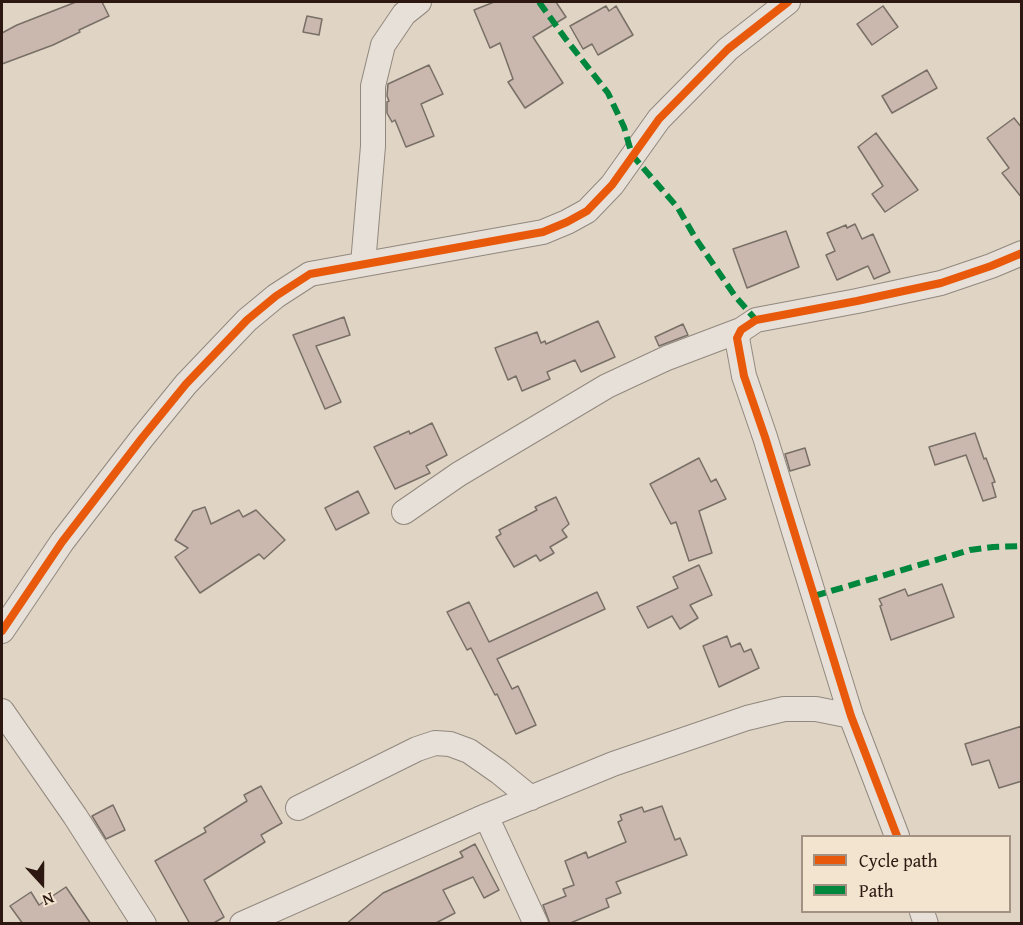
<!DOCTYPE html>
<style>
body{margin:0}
#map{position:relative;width:1023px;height:925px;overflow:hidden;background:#e0d4c4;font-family:"Gentium Book Plus",serif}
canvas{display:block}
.frame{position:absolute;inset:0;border:3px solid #2c1811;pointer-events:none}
.legend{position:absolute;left:801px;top:835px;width:210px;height:78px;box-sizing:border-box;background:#f3e4d0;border:2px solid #a39284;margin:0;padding:8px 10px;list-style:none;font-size:18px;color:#2c1811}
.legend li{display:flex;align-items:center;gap:12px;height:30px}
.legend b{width:30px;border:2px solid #a39284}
.north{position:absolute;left:12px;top:853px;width:60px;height:60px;-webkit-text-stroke:4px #f3e4d0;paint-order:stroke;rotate:159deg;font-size:16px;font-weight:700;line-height:24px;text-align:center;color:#2c1811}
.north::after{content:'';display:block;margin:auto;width:21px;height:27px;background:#2c1811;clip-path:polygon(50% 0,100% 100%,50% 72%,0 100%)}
</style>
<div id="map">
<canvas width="1023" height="925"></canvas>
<div class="frame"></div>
<ul class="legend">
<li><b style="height:8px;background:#e8590c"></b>Cycle path</li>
<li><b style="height:8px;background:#00873e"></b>Path</li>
</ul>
<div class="north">N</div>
</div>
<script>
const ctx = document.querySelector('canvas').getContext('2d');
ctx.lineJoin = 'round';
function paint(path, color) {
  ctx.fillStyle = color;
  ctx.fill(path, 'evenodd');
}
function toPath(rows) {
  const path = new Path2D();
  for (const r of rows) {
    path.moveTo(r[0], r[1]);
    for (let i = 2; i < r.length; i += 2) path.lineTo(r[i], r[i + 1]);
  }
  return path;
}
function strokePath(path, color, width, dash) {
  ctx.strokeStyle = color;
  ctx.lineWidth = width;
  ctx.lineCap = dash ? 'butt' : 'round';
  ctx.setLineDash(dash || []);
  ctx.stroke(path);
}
const building = toPath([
 [76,2,102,2,109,16,79,30,80,32,53,45,2,64,2,33,17,25,76,2],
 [494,2,556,2,566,17,533,37,563,83,525,108,508,82,513,79,500,43,490,48,474,10,494,2],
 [606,6,609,11,616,6,633,35,598,55,592,44,583,49,570,26,606,6],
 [883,6,898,27,872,45,857,24,883,6],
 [307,16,322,19,319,35,303,32,307,16],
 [429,65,443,94,421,104,434,136,406,147,395,120,392,122,387,113,387,102,389,101,387,96,388,84,429,65],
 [927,70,937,88,892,113,882,96,927,70],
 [1014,118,1022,128,1022,198,1002,173,1009,168,987,138,1014,118],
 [876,133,918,190,885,212,872,194,883,186,858,147,876,133],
 [855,224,862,239,873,234,890,272,874,279,868,266,837,280,826,255,835,251,827,233,846,225,847,228,855,224],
 [786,231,799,267,747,288,733,249,786,231],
 [344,317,350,335,316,346,341,402,325,409,293,335,344,317],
 [598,321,615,357,581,372,575,360,547,372,550,379,522,391,516,376,508,380,495,348,537,332,541,343,545,341,546,344,598,321],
 [683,324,688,335,659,346,655,337,683,324],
 [432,423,447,455,426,466,430,473,395,489,374,447,409,431,410,434,432,423],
 [975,433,984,459,986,458,995,482,992,483,996,497,983,501,966,455,935,465,929,447,975,433],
 [805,448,810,465,790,471,785,454,805,448],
 [699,458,711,482,716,479,726,499,699,511,712,553,689,561,676,522,671,524,650,484,699,458],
 [358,491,369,513,336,530,325,508,358,491],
 [556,497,569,524,562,530,567,537,550,547,554,553,540,561,536,555,514,567,496,537,501,534,499,530,537,510,535,507,556,497],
 [205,507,211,524,239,510,243,517,256,510,285,540,264,559,259,554,200,593,175,557,188,548,175,540,193,511,205,507],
 [699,565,712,595,690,605,698,618,680,629,672,616,648,628,637,607,678,588,673,577,699,565],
 [942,584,954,617,891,640,880,606,882,605,879,599,905,589,908,596,942,584],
 [597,592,605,609,497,659,512,689,518,686,536,725,516,734,497,694,495,695,471,648,467,650,447,612,469,602,489,642,597,592],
 [727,636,731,647,740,643,744,652,751,649,759,668,719,687,703,646,727,636],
 [1022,726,1022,781,999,788,989,760,972,765,965,744,1022,726],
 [261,786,282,823,261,835,265,842,204,880,224,917,212,924,190,924,155,861,206,832,204,828,247,801,244,795,261,786],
 [113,805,125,830,106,839,92,816,113,805],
 [662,806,675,840,680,838,687,855,616,882,621,893,606,899,609,907,568,924,550,924,543,905,566,896,563,889,574,885,565,861,586,852,588,858,626,842,618,822,622,820,620,815,642,807,644,812,662,806],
 [475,844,499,890,484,898,473,877,443,890,455,913,434,924,346,924,383,893,463,857,460,852,475,844],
 [66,887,91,924,23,924,10,906,31,892,39,905,66,887]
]);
const minor = toPath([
 [363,264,373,146,373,86,383,45,404,14,419,2],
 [404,512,459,474,607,386,667,358,741,330],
 [2,631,62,542,142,438,186,384,247,320,276,296,310,274,543,232,567,222,587,211,612,185,659,119,728,49,788,2],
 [2,711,75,816,144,924],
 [298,808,417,749,435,743,450,744,469,751,499,772,531,798],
 [486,816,536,924],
 [897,836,851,716,765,437,744,376,737,338,741,330,756,320,857,301,941,283,991,266,1022,253],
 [922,912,926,924],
 [242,924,486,816,613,764,747,718,784,709,816,709,851,716]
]);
const quiet = toPath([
 [539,2,565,38,608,93,624,127,632,155,678,208,696,239,735,296,756,320],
 [814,596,970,550,993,547,1022,546]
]);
const cycleway = toPath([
 [2,631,62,542,142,438,186,384,247,320,276,296,310,274,543,232,567,222,587,211,612,185,659,119,728,49,788,2],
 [897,836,851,716,765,437,744,376,737,338,741,330,756,320,857,301,941,283,991,266,1022,253]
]);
paint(building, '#cab7ae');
strokePath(building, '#786f66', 1.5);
strokePath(minor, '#91887e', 26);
strokePath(minor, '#e7e0d8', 24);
strokePath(quiet, '#00873e', 6, [12, 6]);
strokePath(cycleway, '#e8590c', 8);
</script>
